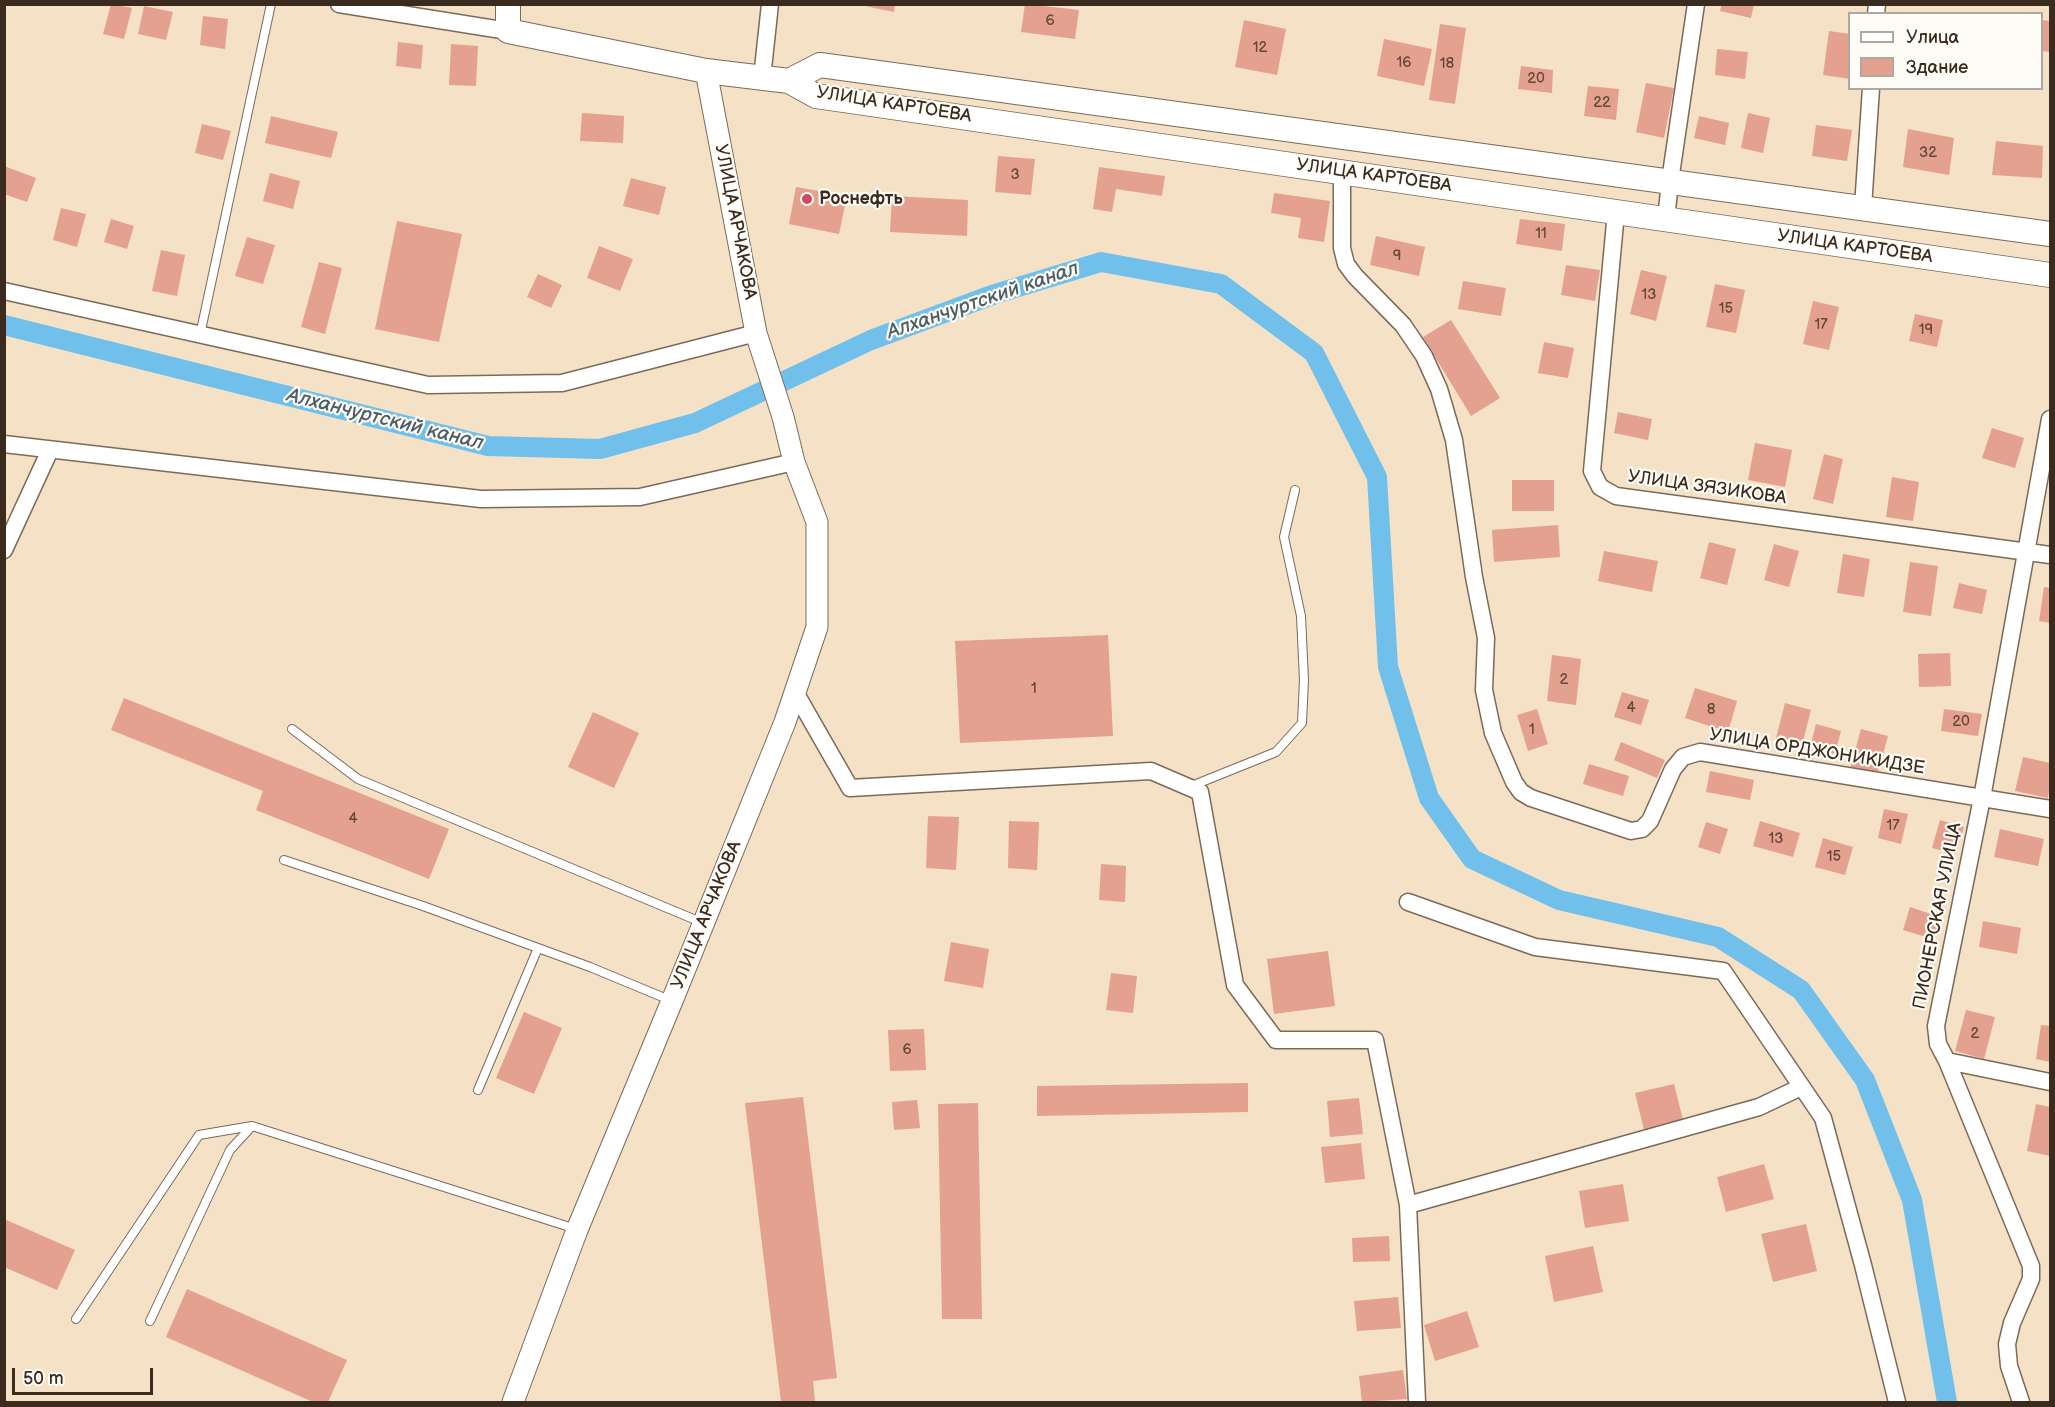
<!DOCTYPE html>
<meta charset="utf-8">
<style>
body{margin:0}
#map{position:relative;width:2055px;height:1407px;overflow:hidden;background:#f4e1c6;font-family:"Balsamiq Sans",sans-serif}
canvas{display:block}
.frame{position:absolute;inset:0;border:6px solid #3b2a1e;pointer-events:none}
.legend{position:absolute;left:1848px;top:12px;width:195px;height:78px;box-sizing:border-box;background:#fdfcf7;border:2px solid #afa8a0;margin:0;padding:8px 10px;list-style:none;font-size:18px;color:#3b2a1e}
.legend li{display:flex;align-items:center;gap:12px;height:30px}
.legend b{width:30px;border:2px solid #afa8a0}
.scale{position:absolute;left:12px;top:1368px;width:141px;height:27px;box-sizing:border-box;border:3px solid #3b2a1e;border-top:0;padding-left:8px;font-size:18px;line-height:21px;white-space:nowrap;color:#3b2a1e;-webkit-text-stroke:4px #fdfcf7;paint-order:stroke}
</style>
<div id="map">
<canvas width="2055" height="1407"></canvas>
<div class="frame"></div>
<ul class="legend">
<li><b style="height:8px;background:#fff"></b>Улица</li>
<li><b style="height:16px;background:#e4a18f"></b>Здание</li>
</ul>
<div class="scale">50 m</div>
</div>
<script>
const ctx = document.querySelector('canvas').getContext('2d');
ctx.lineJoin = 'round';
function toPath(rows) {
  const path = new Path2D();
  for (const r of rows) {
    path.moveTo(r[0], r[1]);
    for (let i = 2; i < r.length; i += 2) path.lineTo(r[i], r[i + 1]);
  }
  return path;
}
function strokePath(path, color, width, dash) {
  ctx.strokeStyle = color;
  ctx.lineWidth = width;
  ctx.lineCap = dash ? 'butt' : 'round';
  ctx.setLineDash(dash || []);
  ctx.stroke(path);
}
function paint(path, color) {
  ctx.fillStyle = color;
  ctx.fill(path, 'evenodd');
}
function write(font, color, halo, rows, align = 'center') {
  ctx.font = font + ' "Balsamiq Sans",sans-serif';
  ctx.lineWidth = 4.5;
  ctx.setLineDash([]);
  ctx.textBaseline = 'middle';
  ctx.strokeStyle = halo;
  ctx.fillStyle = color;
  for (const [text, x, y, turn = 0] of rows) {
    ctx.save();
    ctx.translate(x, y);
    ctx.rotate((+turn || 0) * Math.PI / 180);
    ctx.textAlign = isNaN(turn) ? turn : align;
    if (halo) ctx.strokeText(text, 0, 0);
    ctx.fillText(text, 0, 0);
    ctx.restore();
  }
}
const canal = toPath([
 [4,325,488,446,600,449,695,423,871,340,995,294,1101,262,1221,284,1314,353,1377,477,1388,667,1429,798,1472,859,1559,900,1718,937,1801,990,1865,1080,1912,1200,1947,1402]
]);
const building = toPath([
 [111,4,132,8,124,39,103,34],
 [855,4,895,4,894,12],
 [1025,4,1079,10,1075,39,1021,32],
 [1722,4,1754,4,1751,18,1720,11],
 [144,6,173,12,166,40,138,34],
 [203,16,228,19,225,49,200,45],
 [1244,20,1286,29,1277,75,1235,67],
 [2042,20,2050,21,2050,52,2042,51],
 [1440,24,1466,28,1455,104,1429,100],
 [1829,31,1850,34,1850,79,1823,75],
 [1384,39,1432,49,1424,86,1377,76],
 [398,42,423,45,421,69,396,66],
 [451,44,478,46,476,86,449,85],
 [1717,49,1748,52,1745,79,1715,75],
 [1521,66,1553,70,1552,93,1518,89],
 [1646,83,1674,88,1664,138,1636,132],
 [1588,86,1619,89,1616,120,1584,116],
 [582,113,624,116,623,143,580,141],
 [1748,113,1770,118,1763,153,1741,148],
 [271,116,338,132,331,158,265,143],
 [1699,116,1729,123,1725,145,1694,138],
 [202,124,231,131,223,160,195,153],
 [1816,125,1852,130,1847,161,1812,156],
 [1908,129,1954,138,1949,175,1903,167],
 [1996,141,2043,146,2042,178,1992,175],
 [998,156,1035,159,1031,195,995,192],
 [4,166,36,178,27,202,4,194],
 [1099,167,1165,176,1162,196,1116,189,1112,212,1093,209],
 [270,173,300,181,293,209,263,201],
 [631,178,666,187,659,215,623,206],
 [796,187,847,196,839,234,789,224],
 [1274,193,1330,201,1324,242,1298,238,1301,218,1271,213],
 [892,196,968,200,967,236,890,232],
 [61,208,86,214,77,247,53,240],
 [111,219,134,226,127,249,104,242],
 [1520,219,1565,224,1562,251,1516,244],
 [397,221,462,234,439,342,375,329],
 [1376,236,1425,247,1419,276,1370,265],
 [247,237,275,245,263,284,235,276],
 [599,246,633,259,620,291,587,278],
 [161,250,185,255,177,296,152,291],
 [319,262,342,268,325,334,301,327],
 [1566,265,1600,270,1595,301,1561,295],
 [1641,270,1667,276,1656,321,1630,314],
 [538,274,562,285,551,308,527,297],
 [1463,281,1506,288,1501,316,1458,309],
 [1715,284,1745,290,1736,333,1706,327],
 [1813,301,1839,307,1829,350,1803,344],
 [1915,314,1943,320,1937,347,1909,341],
 [1451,320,1500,398,1471,416,1423,337],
 [1544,342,1574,348,1568,378,1538,373],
 [1618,412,1652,419,1648,440,1614,433],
 [1992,428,2024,438,2015,468,1982,458],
 [1755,443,1792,450,1785,487,1748,480],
 [1824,454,1843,459,1833,504,1813,499],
 [1892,477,1919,482,1913,521,1886,517],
 [1512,480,1554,480,1554,511,1512,511],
 [1558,525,1560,557,1494,562,1492,530],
 [1709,542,1736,549,1727,585,1700,578],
 [1774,544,1799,551,1789,587,1764,580],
 [1604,551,1658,561,1652,592,1598,581],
 [1843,554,1870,559,1864,597,1837,593],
 [1910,562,1938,566,1931,616,1903,612],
 [1959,583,1987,590,1982,614,1953,608],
 [2044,587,2050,588,2050,623,2039,621],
 [1108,635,1113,736,960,743,955,641],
 [1950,653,1951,686,1919,687,1918,654],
 [1552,655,1581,659,1576,705,1547,701],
 [1695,688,1737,701,1728,732,1685,718],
 [1622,692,1649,700,1641,725,1614,717],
 [124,698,449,829,429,879,256,810,263,791,111,730],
 [1785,703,1811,710,1801,749,1775,742],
 [1537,709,1548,744,1528,751,1517,715],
 [1944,709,1982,714,1978,736,1941,731],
 [593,712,639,733,614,788,568,767],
 [1816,724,1841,731,1835,754,1810,747],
 [1861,729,1888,736,1877,776,1850,769],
 [1621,742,1665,760,1657,778,1614,760],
 [2023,757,2050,763,2050,785,2048,798,2015,791],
 [1589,764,1629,776,1623,796,1583,784],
 [1710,771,1754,780,1750,800,1706,792],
 [1884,809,1908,814,1901,844,1878,838],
 [928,816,959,817,956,870,926,868],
 [1940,820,1964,827,1956,854,1932,848],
 [1009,821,1039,822,1037,870,1008,868],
 [1760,821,1800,833,1793,857,1753,846],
 [1706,822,1728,829,1720,854,1698,847],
 [2000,829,2044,839,2038,866,1994,857],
 [1823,838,1853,847,1845,875,1815,867],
 [1101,864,1126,866,1125,902,1099,900],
 [1910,907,1940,917,1933,939,1903,930],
 [1983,921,2021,928,2017,954,1979,947],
 [951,942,989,949,983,988,944,981],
 [1328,951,1335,1006,1274,1014,1267,959],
 [1111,973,1137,976,1133,1013,1106,1010],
 [1966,1010,1995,1017,1984,1059,1955,1051],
 [524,1012,562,1028,534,1094,496,1078],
 [2041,1025,2050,1026,2050,1062,2036,1059],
 [924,1029,926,1070,890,1071,888,1030],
 [1248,1083,1248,1112,1037,1116,1037,1086],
 [1674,1084,1684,1124,1645,1134,1635,1093],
 [803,1097,837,1378,813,1381,815,1402,781,1402,745,1103],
 [1359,1098,1363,1134,1330,1137,1327,1101],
 [917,1100,920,1128,894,1130,892,1102],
 [978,1103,982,1319,942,1319,938,1104],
 [2036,1104,2050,1107,2050,1156,2027,1151],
 [1361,1143,1365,1179,1325,1183,1321,1147],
 [1764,1164,1774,1199,1726,1212,1717,1177],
 [1623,1184,1629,1221,1585,1228,1579,1191],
 [4,1219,75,1250,57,1290,4,1267],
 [1806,1224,1817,1271,1773,1282,1761,1234],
 [1389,1236,1390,1261,1353,1262,1352,1238],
 [1593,1246,1603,1292,1554,1302,1545,1256],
 [187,1289,347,1360,328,1402,313,1402,166,1337],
 [1398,1297,1401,1328,1357,1331,1354,1301],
 [1467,1311,1479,1347,1435,1361,1424,1325],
 [1403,1370,1407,1399,1362,1402,1359,1376]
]);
const service = toPath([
 [200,335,271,4],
 [292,729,358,779,703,923],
 [1189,787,1276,752,1302,723,1304,680,1301,616,1284,537,1295,490],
 [284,860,423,906,590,967,672,1001],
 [478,1090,538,948],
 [76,1319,199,1135,252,1126],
 [150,1321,230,1150,252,1126,576,1229]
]);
const minor = toPath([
 [339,4,508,31],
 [1876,14,1877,4],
 [762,78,770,4],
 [1342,171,1342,248,1346,264,1355,276,1403,325,1424,356,1439,389,1454,440,1474,577,1486,638,1484,690,1493,733,1514,782,1521,792,1531,798,1631,831,1642,829,1650,821,1673,769,1683,757,1700,752,2050,809],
 [1863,207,1871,88],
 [1616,212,1592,471,1600,487,1616,496,2050,555],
 [1666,220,1670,181,1696,4],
 [4,291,428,385,562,383,756,333],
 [4,444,481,499,640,497,794,462],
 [4,550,50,450],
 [795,692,850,788,1151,771,1200,792,1235,985,1276,1040,1375,1040,1408,1205,1417,1402],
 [1408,902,1535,947,1723,971,1823,1118,1863,1265,1897,1402],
 [1947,1061,2050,1082],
 [1408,1205,1759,1107,1801,1087],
 [2021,1402,2009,1366,2007,1344,2012,1323,2031,1279,2031,1266,1947,1061,1938,1044,1936,1026,1982,798,2050,419]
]);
const tertiary = toPath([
 [513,1402,577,1230,672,1001,785,722,817,627,817,522,794,462,783,417,756,333,706,71]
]);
const secondary = toPath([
 [508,4,508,31,706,71,789,81,816,96,2050,275],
 [789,81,820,65,2050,234]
]);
const markers = [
 [807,199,6,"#d1495b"]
];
const numberNames = [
 ["6",1050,21],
 ["12",1260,48],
 ["16",1404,63],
 ["18",1447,64],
 ["20",1536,79],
 ["22",1602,103],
 ["32",1928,153],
 ["3",1015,175],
 ["11",1541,234],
 ["9",1397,256],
 ["13",1649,295],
 ["15",1726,309],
 ["17",1821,325],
 ["19",1926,330],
 ["2",1564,680],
 ["1",1034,689],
 ["4",1631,708],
 ["8",1711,710],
 ["20",1961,722],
 ["1",1532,730],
 ["4",353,819],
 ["17",1893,826],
 ["13",1776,839],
 ["15",1834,857],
 ["2",1975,1034],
 ["6",907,1050]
];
const streetNames = [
 ["УЛИЦА КАРТОЕВА",894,105,9],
 ["УЛИЦА КАРТОЕВА",1374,176,8],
 ["УЛИЦА АРЧАКОВА",735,222,79],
 ["УЛИЦА КАРТОЕВА",1855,247,8],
 ["УЛИЦА ЗЯЗИКОВА",1707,488,8],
 ["УЛИЦА ОРДЖОНИКИДЗЕ",1817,752,9],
 ["УЛИЦА АРЧАКОВА",707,915,-68],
 ["ПИОНЕРСКАЯ УЛИЦА",1938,916,-79]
];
const poiNames = [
 ["Роснефть",819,199]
];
const waterNames = [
 ["Алханчуртский канал",983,301,-19],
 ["Алханчуртский канал",385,420,14]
];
strokePath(canal, '#70c0eb', 20);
paint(building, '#e4a18f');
strokePath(service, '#7c6a59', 10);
strokePath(minor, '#7c6a59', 19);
strokePath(tertiary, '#7c6a59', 23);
strokePath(secondary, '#7c6a59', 26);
strokePath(service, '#fff', 8);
strokePath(minor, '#fff', 16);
strokePath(tertiary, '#fff', 21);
strokePath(secondary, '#fff', 24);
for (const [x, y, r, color] of markers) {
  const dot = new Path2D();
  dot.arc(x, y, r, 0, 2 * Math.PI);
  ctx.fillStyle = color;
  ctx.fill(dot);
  strokePath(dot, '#fdfcf7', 2);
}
write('15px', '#65483a', null, numberNames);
write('18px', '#3b2a1e', '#fdfcf7', streetNames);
write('bold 18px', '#3b2a1e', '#fdfcf7', poiNames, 'left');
write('italic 20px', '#4e5e66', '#fdfcf7', waterNames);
</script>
